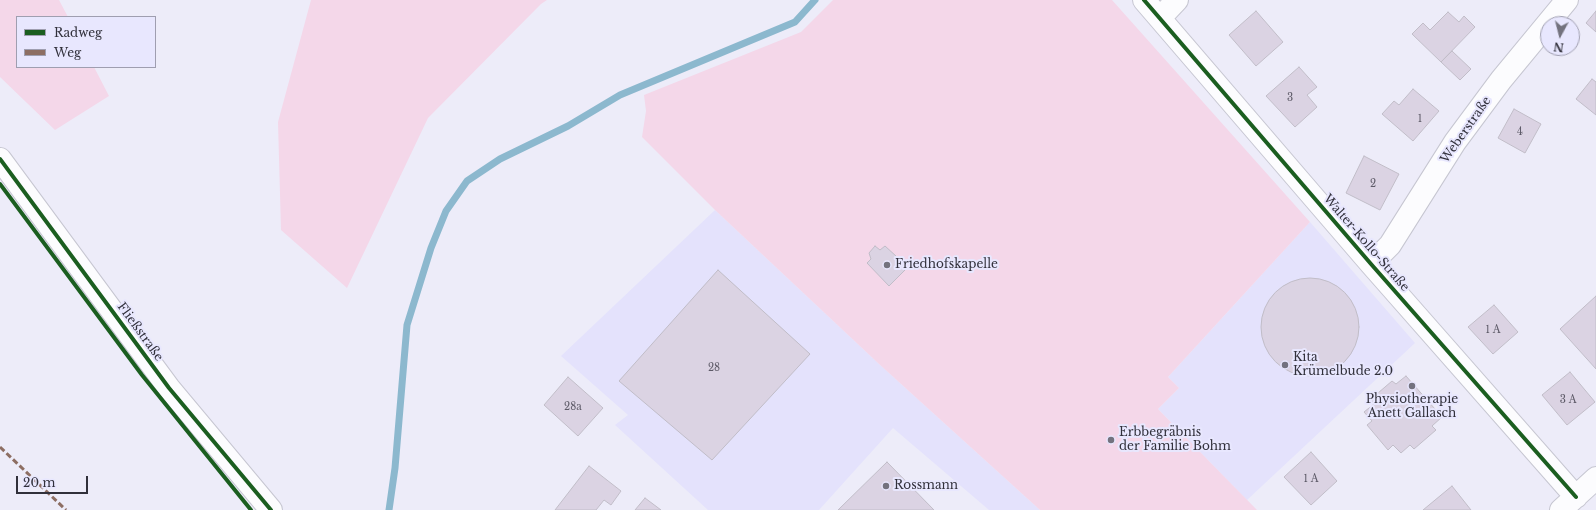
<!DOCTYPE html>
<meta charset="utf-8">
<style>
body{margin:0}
#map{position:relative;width:1596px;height:510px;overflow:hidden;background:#edecf9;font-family:"Libre Baskerville",serif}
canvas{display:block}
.legend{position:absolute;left:16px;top:16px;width:140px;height:52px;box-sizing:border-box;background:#e8e7fe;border:1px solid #9f9eb0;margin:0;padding:5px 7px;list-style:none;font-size:12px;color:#31303b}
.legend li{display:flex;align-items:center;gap:8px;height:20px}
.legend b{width:20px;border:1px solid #9f9eb0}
.north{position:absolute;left:1540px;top:16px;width:40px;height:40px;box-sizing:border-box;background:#e8e7fe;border:1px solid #9f9eb0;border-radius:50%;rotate:187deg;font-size:11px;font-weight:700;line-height:16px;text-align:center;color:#31303b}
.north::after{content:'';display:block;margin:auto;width:14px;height:18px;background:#73727e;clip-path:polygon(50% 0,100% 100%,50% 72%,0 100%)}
.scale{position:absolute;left:16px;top:476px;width:72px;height:18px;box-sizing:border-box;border:2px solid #31303b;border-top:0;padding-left:5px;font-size:12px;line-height:14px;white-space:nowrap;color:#31303b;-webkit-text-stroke:3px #e8e7fe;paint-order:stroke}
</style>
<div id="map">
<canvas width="1596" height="510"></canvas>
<ul class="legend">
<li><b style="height:5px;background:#1b5e20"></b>Radweg</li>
<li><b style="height:5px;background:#8d6e63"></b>Weg</li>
</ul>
<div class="north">N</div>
<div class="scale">20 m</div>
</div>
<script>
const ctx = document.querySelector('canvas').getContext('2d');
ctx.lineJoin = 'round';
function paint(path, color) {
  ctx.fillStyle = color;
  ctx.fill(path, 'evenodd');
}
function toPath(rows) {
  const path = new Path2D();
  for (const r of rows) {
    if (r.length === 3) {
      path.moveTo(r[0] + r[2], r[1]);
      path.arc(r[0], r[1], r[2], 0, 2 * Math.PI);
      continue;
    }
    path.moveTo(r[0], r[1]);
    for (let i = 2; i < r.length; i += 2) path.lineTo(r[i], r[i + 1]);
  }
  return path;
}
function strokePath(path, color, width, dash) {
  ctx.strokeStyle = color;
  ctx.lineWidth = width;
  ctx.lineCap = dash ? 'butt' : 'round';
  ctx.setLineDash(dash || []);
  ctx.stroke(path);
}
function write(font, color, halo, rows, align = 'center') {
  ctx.font = font + ' "Libre Baskerville",serif';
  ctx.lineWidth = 4;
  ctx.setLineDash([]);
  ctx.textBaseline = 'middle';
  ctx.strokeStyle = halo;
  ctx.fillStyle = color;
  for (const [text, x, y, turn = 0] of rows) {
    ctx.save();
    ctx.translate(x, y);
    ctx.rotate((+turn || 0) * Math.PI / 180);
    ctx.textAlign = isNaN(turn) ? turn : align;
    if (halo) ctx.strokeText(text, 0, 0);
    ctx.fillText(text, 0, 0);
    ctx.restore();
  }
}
const built = toPath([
 [715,210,879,364,1040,510,989,510,893,428,819,510,708,510,615,425,628,415,561,356],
 [1310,222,1415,343,1247,500,1158,409,1179,388,1168,377]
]);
const green = toPath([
 [0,0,59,0,68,17,17,17,17,67,94,67,109,96,55,130,0,77],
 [311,0,547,0,541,4,428,118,347,288,281,230,278,122],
 [833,0,1112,0,1310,222,1168,377,1179,388,1158,409,1257,510,1040,510,879,364,715,210,642,137,646,111,644,95,801,32]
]);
const stream = toPath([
 [389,510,395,468,407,325,431,248,446,211,467,181,500,159,568,126,620,95,795,22,815,0]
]);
const building = toPath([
 [1256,11,1283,42,1256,66,1229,35,1256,11],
 [1596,11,1596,32,1586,23,1596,11],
 [1448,12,1459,22,1464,16,1475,27,1441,62,1412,34,1423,23,1430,30,1448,12],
 [1452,51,1471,69,1460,80,1441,62,1452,51],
 [1299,67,1317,87,1307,95,1317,107,1295,127,1266,96,1299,67],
 [1592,79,1596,82,1596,115,1576,99,1592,79],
 [1413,89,1439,111,1413,141,1382,114,1394,101,1399,105,1413,89],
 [1514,109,1541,124,1525,153,1498,138,1514,109],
 [1364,156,1399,174,1380,210,1346,193,1364,156],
 [875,246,880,250,885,246,908,267,889,286,867,263,871,259,869,253,875,246],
 [718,270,810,354,712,460,619,381,718,270],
 [1310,327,49],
 [1596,296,1596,369,1560,329,1596,296],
 [1494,305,1518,332,1493,354,1468,327,1494,305],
 [1570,372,1595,402,1567,425,1542,395,1570,372],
 [1406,376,1442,417,1432,426,1436,430,1414,449,1410,445,1401,453,1393,445,1388,450,1367,425,1372,421,1364,412,1374,404,1371,399,1392,381,1396,384,1406,376],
 [568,377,603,408,578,436,544,405,568,377],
 [1311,452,1337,481,1311,505,1284,477,1311,452],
 [887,462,934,510,838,510,887,462],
 [589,466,621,491,611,505,604,500,596,510,555,510,589,466],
 [1452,486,1471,510,1423,510,1452,486],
 [645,498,661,510,635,510,645,498]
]);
const minor = toPath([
 [1144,0,1371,264,1576,497],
 [1160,18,1177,0],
 [0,159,169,388,271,510],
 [1371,264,1390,245,1455,142,1501,80,1567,0],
 [1561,510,1596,478]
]);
const quiet = toPath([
 [0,447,66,510]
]);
const cycleway = toPath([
 [1144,0,1371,264,1576,497],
 [0,159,169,388,271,510],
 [0,184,142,375,251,510]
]);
const markers = [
 [887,265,4,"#73727e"],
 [1285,365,4,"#73727e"],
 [1412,386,4,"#73727e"],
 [1111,440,4,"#73727e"],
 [886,486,4,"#73727e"]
];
const numberNames = [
 ["3",1290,98],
 ["1",1420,119],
 ["4",1520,132],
 ["2",1373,184],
 ["1 A",1493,330],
 ["28",714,368],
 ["3 A",1568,400],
 ["28a",573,407],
 ["1 A",1311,479]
];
const streetNames = [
 ["Weberstraße",1466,130,-55],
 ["Walter-Kollo-Straße",1366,243,49],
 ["Fließstraße",140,332,54]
];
const poiNames = [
 ["Friedhofskapelle",895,265],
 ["Kita",1293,358],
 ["Krümelbude 2.0",1293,372],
 ["Physiotherapie",1412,400,"center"],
 ["Anett Gallasch",1412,414,"center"],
 ["Erbbegräbnis",1119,433],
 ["der Familie Bohm",1119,447],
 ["Rossmann",894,486]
];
paint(built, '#e4e2fc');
paint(green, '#f4d7e9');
strokePath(stream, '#8cb8ce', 7);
paint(building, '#dbd3e3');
strokePath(building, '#c1bdc8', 1);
strokePath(minor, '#c6c6d1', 24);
strokePath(minor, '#fcfcfe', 22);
strokePath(quiet, '#8d6e63', 3, [6, 3]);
strokePath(cycleway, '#1b5e20', 4);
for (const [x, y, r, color] of markers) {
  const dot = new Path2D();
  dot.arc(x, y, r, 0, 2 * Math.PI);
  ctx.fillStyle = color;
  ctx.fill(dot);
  strokePath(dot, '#e8e7fe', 1.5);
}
write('10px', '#5d5a67', null, numberNames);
write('12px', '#31303b', '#e8e7fe', streetNames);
write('12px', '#31303b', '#e8e7fe', poiNames, 'left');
</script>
